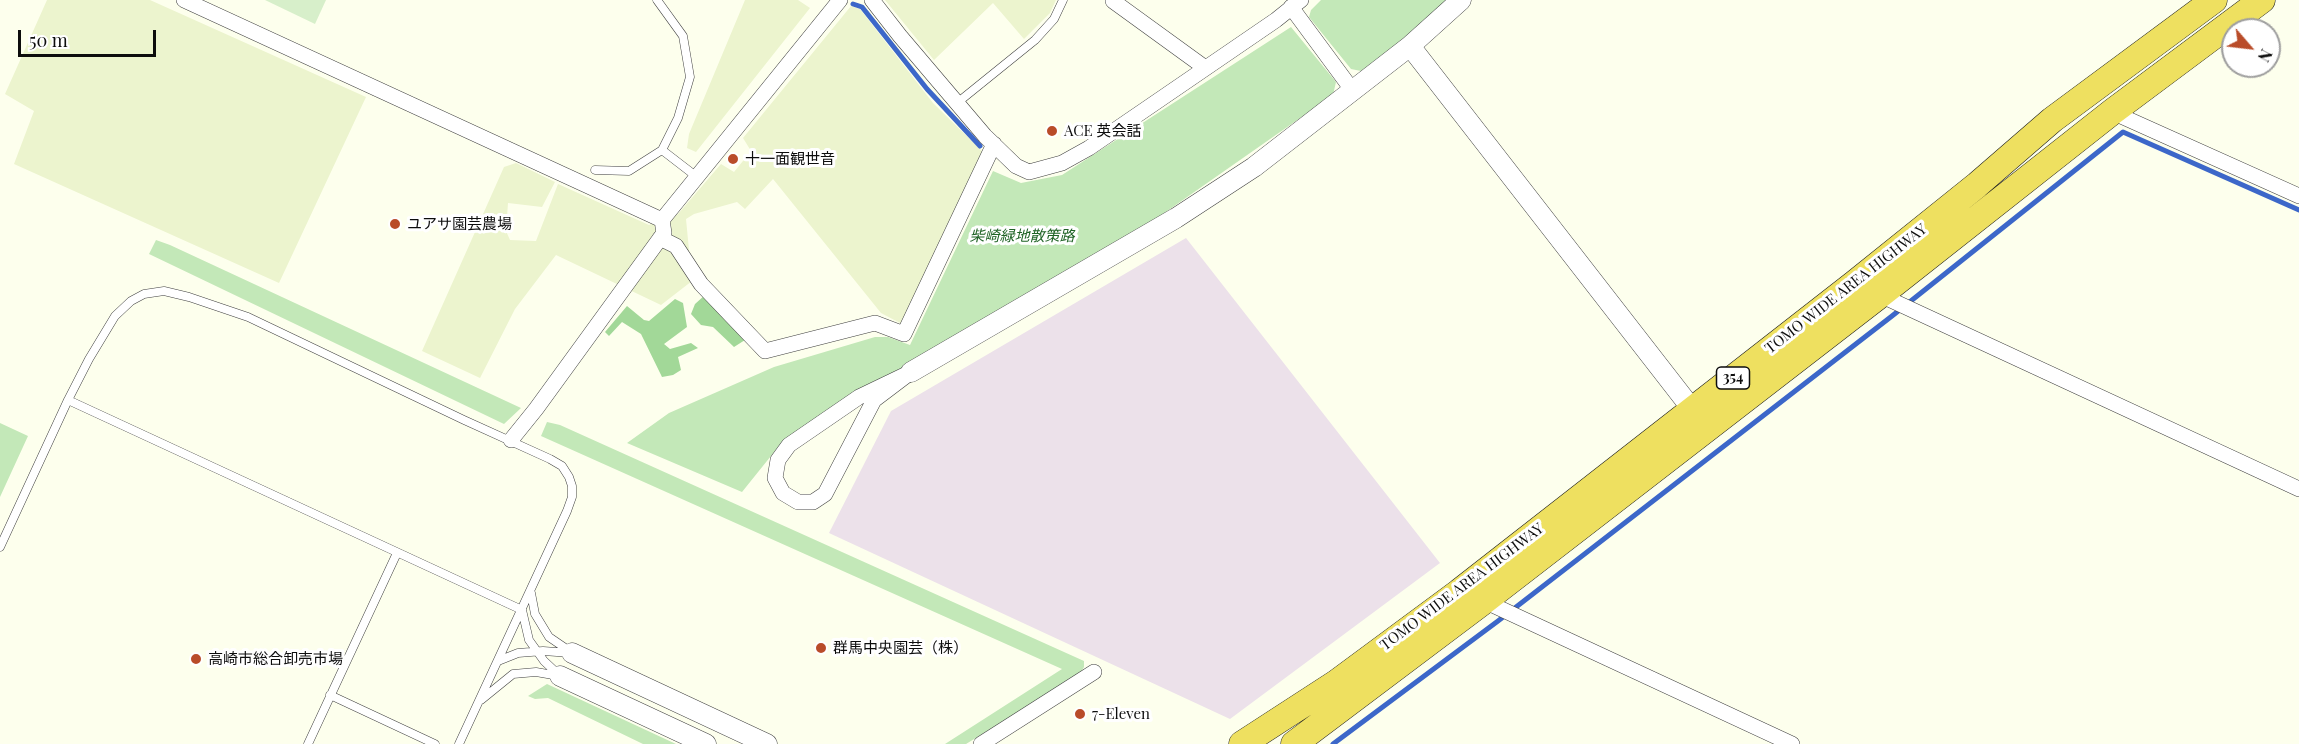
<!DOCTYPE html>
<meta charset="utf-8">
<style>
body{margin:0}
#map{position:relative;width:2299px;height:744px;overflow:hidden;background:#fdffed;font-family:"Playfair Display",serif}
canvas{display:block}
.north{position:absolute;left:2221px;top:18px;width:60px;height:60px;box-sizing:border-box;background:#fff;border:2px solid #9e9e9e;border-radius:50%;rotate:118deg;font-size:16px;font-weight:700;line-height:24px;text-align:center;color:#0d0d0d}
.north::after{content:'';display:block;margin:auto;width:21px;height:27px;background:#b94c29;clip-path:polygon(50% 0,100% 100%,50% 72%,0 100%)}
.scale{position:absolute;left:18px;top:30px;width:138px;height:27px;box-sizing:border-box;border:3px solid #0d0d0d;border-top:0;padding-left:8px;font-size:18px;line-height:21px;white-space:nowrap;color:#0d0d0d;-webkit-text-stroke:4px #fff;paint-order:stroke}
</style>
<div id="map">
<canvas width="2299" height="744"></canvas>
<div class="north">N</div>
<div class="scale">50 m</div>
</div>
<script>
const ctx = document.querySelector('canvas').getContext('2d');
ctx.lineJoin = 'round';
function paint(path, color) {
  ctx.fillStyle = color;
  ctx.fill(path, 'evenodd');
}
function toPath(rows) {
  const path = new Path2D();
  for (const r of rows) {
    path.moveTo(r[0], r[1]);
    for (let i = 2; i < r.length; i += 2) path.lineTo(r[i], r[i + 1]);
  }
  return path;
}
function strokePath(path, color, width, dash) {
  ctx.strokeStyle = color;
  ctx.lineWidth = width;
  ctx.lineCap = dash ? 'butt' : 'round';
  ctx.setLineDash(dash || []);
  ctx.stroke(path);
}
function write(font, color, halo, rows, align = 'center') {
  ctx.font = font + ' "Playfair Display","Noto Sans JP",serif';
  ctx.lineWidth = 6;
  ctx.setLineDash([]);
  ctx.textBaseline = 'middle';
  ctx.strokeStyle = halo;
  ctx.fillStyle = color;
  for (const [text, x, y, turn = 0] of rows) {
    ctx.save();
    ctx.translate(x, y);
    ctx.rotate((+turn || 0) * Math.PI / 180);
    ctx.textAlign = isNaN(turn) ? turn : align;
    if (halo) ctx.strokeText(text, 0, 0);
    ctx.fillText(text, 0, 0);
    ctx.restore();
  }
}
const industrial = toPath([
 [1186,238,1440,563,1230,719,829,533,891,411]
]);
const farmland = toPath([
 [47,0,150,0,366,97,279,283,14,164,34,111,5,94],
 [745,0,798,0,810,8,696,152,687,148,689,134],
 [885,0,1056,0,1050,13,1024,39,993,3,934,60],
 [851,6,860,9,933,103,983,152,902,324,881,313,773,179,745,209,737,202,694,214,686,219,692,281,661,305,556,255,515,309,480,378,422,351,504,167,516,163,555,182,542,207,508,203,506,231,510,240,536,241,558,184,649,225,678,214,721,164,734,172,751,151,743,138]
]);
const green = toPath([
 [1321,0,1449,0,1411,34,1361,71,1351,69,1309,17,1311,10],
 [1291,27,1336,82,1333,95,1160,216,783,441,742,492,627,443,669,413,774,367,875,337,888,337,910,345,993,171,1021,183,1062,175],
 [156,240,170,245,521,408,504,424,149,254],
 [547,422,560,425,1084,661,1084,667,1080,674,966,744,945,744,1062,669,541,436],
 [0,423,28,436,0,497],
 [547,684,676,744,643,744,548,698,535,699,528,696]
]);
const forest = toPath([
 [705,295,745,340,734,347,713,327,701,325,691,314,695,304],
 [675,299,683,303,687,327,664,344,670,349,691,343,698,348,678,357,681,370,673,375,662,377,641,334,622,322,609,336,605,332,627,306,644,320,649,321]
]);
const pitch = toPath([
 [265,0,326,0,315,24]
]);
const stream = toPath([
 [853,4,862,7,927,89,980,146],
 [1333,744,1498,621,1892,316,2123,132,2299,210]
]);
const service = toPath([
 [657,0,683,36,690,77,678,118,662,150],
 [957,103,1035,40,1054,19,1063,0],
 [595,170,629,171,662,150,697,177],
 [68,400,522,610,529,640,544,661,559,675],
 [0,547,68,400,89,359,115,316,131,301,144,294,164,291,189,297,248,317,464,420,550,459,562,466,569,477,572,486,572,497,567,511,459,744],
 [531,593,535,614,549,637,571,652],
 [498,661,518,653,543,651,571,653],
 [330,695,435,744],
 [481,700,513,674,536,672,559,676],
 [308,744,397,553]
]);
const minor = toPath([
 [184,0,662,220],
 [872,0,900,36,985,136,1016,166,1029,172,1062,163,1089,148,1276,20,1301,0],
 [1113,1,1204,67],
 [1291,7,1353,91],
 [2112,112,2299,196],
 [660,238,676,246,701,284,765,351,875,323,904,334,994,144],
 [1880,295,2299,489],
 [911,372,874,400,825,494,813,502,798,502,783,493,775,478,778,460,789,445,859,397,911,372],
 [511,440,536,409,664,233,662,220,840,0],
 [1484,601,1792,744],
 [981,744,1094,672]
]);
const tertiary = toPath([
 [1410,46,1692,409],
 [911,372,1176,218,1254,167,1410,46,1461,0],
 [572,653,767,744],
 [560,676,706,744]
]);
const trunk = toPath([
 [1242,744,1336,683,1459,592,1855,283,1977,185,2052,120,2214,0],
 [1294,744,1484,601,1880,295,2112,112,2262,0]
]);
const markers = [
 [1052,131,6,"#b94c29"],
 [733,159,6,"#b94c29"],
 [395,224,6,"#b94c29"],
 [821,648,6,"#b94c29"],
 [196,659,6,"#b94c29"],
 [1080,714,6,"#b94c29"]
];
const shields = [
 [1733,378,33]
];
const shieldNames = [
 ["354",1733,378]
];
const poiNames = [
 ["ACE 英会話",1064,131],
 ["十一面観世音",745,159],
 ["ユアサ園芸農場",407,224],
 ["群馬中央園芸（株）",833,648],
 ["高崎市総合卸売市場",208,659],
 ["7-Eleven",1092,714]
];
const parkNames = [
 ["柴崎緑地散策路",1022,236]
];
const streetNames = [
 ["TOMO WIDE AREA HIGHWAY",1846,289,-38],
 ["TOMO WIDE AREA HIGHWAY",1462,587,-37]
];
paint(industrial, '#ece1ea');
paint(farmland, '#ecf4ce');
paint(green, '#c3e8b8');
paint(forest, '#a2d898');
paint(pitch, '#d7efca');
strokePath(stream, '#3c67c9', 5);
strokePath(service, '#404040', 9);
strokePath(minor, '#404040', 16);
strokePath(tertiary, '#404040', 21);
strokePath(trunk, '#1e1e1e', 27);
strokePath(service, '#fff', 8);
strokePath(minor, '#fff', 15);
strokePath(tertiary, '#fff', 20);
strokePath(trunk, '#eee060', 26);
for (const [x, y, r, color] of markers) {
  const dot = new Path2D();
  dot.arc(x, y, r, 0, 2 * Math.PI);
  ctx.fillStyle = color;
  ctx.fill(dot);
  strokePath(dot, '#fff', 2);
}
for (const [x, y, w] of shields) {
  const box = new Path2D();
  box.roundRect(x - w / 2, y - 11, w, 22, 4.5);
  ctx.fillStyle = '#fff';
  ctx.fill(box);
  strokePath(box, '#0d0d0d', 1.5);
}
write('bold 14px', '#0d0d0d', null, shieldNames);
write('15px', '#0d0d0d', '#fff', poiNames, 'left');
write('italic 15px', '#1f6325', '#fff', parkNames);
write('15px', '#0d0d0d', '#fff', streetNames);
</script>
